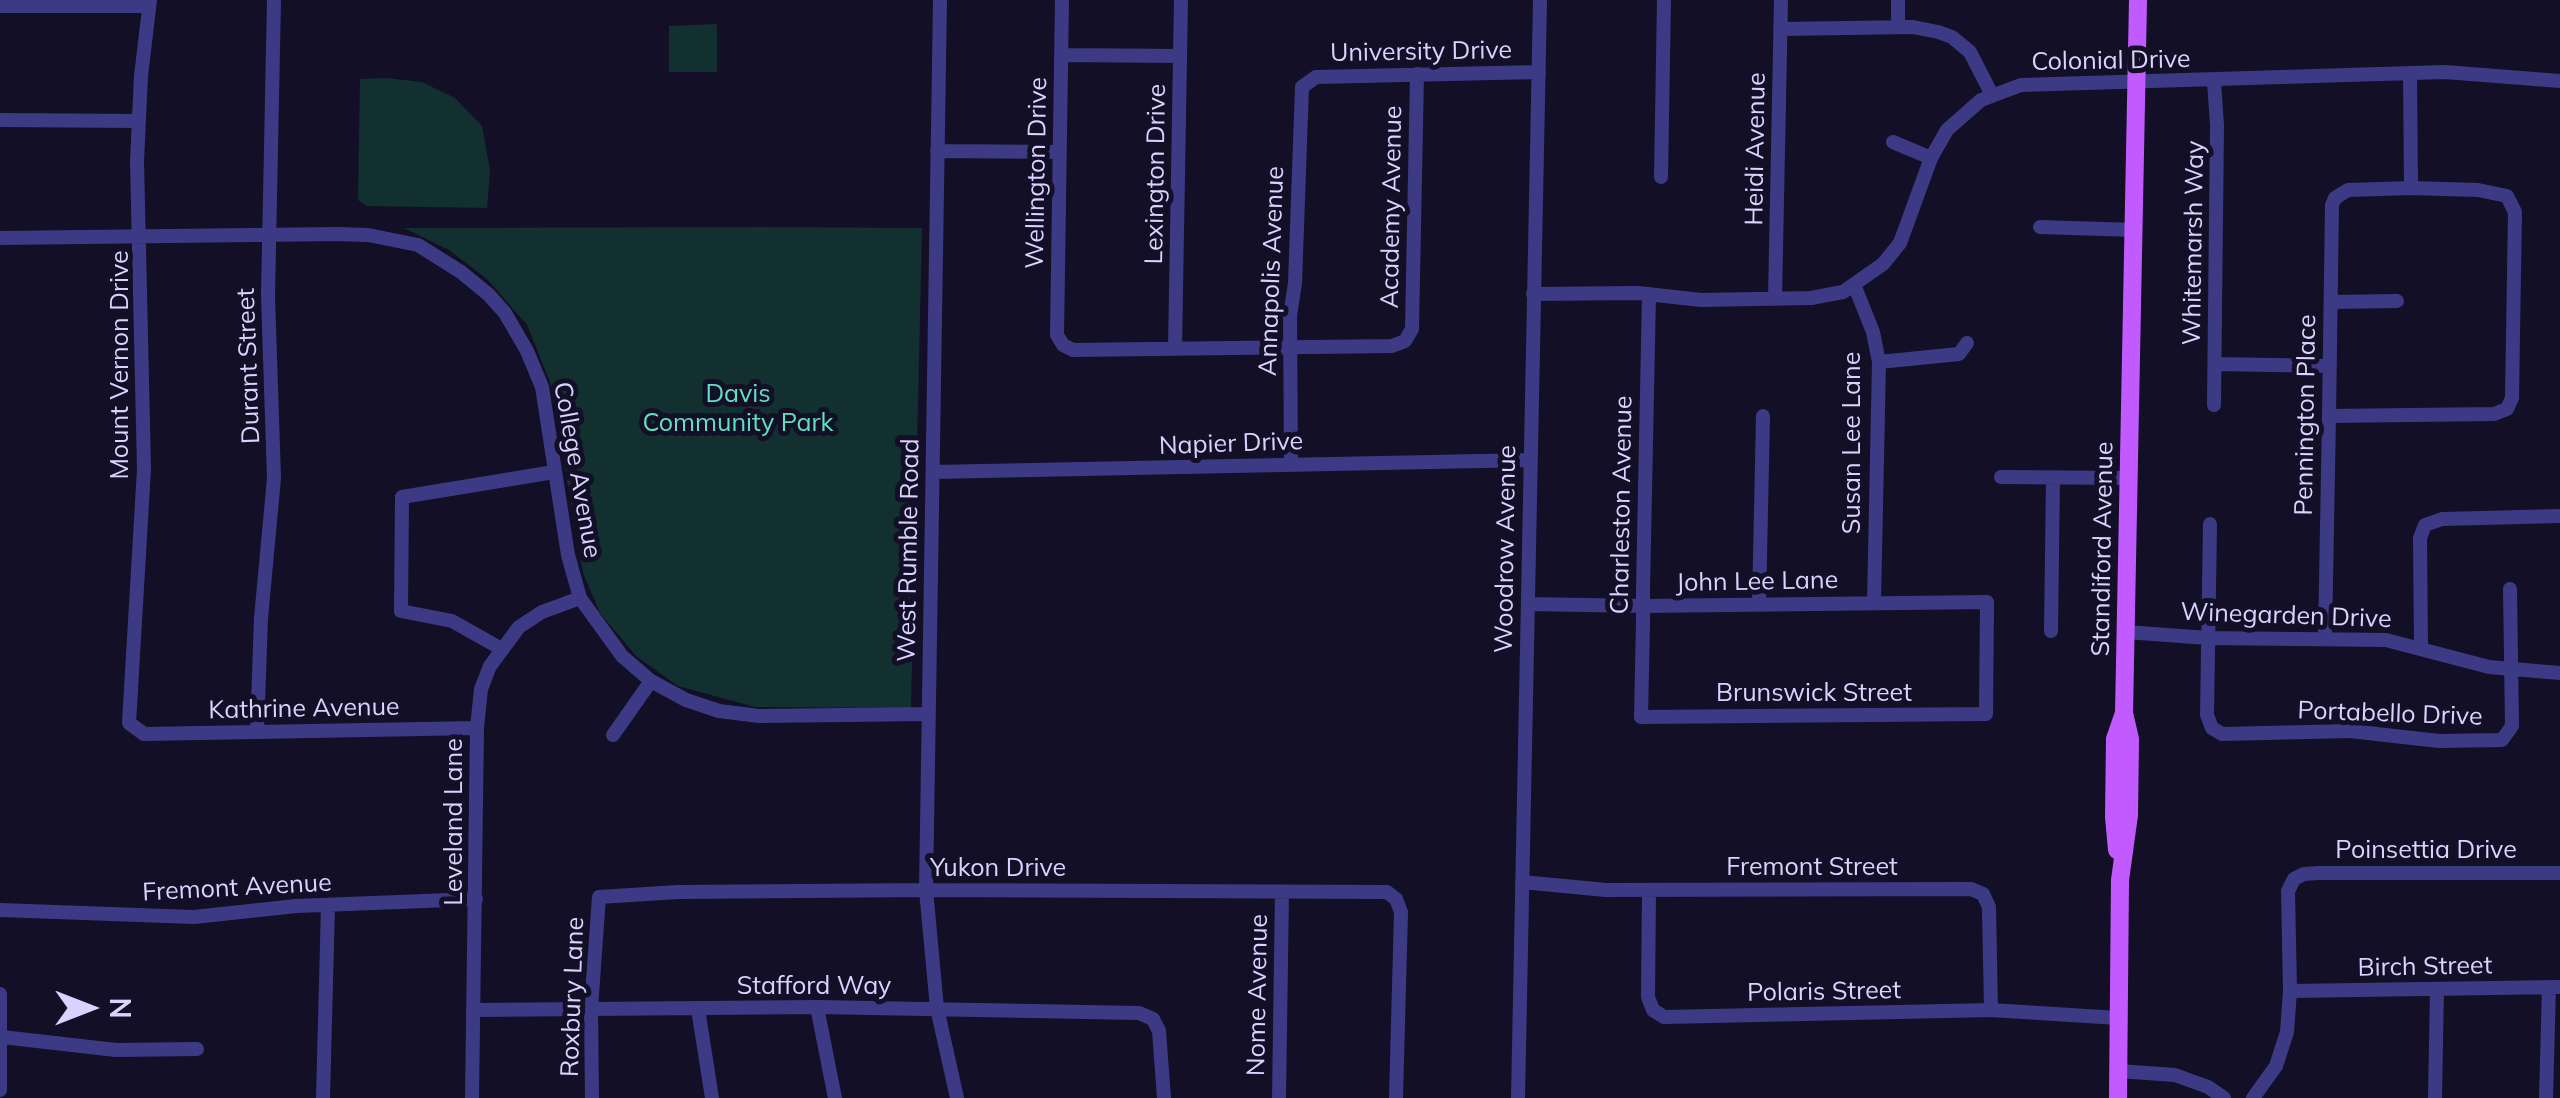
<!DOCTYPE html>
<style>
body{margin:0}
#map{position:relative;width:2560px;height:1098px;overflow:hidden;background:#130f26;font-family:Mulish,sans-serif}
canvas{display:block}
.north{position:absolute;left:40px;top:958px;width:100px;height:100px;-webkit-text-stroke:8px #130f26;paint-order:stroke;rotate:90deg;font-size:28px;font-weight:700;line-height:40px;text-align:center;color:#d9d4ff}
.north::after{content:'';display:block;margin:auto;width:35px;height:45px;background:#d9d4ff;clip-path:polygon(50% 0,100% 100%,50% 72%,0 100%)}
</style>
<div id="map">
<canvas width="2560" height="1098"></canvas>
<div class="north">N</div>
</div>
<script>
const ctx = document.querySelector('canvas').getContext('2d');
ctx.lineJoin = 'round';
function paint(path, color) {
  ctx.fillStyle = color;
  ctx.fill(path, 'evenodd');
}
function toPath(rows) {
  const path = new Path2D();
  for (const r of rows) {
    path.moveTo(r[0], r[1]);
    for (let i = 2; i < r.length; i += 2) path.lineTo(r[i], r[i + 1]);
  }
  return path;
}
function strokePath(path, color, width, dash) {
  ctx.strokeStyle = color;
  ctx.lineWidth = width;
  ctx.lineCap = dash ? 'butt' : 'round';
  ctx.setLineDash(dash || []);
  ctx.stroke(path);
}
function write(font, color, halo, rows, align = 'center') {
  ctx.font = font + ' Mulish,sans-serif';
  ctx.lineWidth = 10;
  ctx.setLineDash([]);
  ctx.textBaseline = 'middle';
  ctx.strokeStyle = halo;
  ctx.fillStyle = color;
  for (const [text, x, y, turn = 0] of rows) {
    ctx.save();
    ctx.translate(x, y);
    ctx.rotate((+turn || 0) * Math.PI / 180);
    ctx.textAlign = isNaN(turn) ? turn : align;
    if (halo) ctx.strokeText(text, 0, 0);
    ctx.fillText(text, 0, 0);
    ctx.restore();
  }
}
const green = toPath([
 [717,24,717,72,669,72,669,26],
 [386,78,422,82,455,98,482,126,490,170,487,208,366,206,358,200,360,79],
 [761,227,922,228,911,708,755,707,678,686,636,656,600,613,583,573,550,382,527,325,487,279,449,250,404,228]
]);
const minor = toPath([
 [150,0,141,76,137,161,144,469,129,723,144,734,477,728],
 [940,0,926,890,937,1008,957,1098],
 [1062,0,1057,335,1063,345,1073,350,1392,346,1405,341,1412,329,1417,74],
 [0,6,149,6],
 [1898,27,1898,0],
 [1780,29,1913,27,1938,32,1952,37,1970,52,1992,95],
 [1061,55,1180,56],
 [2410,73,2411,188],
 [2214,82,2217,125,2214,405],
 [0,120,139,121],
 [1893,142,1931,158],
 [937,151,1060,152],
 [1661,177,1664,0],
 [2040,227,2134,230],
 [0,238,338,234,368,235,418,245,461,272,489,295,505,313,527,351,542,387,568,555,580,598,622,656,651,681,686,700,719,711,759,716,928,714],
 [1855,287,1873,332,1879,362,1874,603],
 [1533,294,1638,293,1701,300,1811,298,1843,292,1883,264,1900,243,1931,158,1947,130,1981,100,2021,85,2445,72,2560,81],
 [1775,299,1781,0],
 [2331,302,2397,301],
 [1175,349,1181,0],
 [1879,362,1959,354,1967,343],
 [2215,364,2330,366],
 [1291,463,1290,316,1295,283,1302,87,1316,77,1539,72],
 [933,472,1531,460],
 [2001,477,2129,478],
 [2210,524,2207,715,2212,728,2222,734,2350,731,2439,741,2502,740,2512,726,2510,589],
 [1528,604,1643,606,1987,602,1986,714,1641,717,1643,622,1643,590,1649,294],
 [1759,604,1763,416],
 [2051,631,2053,478],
 [2126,632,2208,638,2386,640,2489,667,2560,673],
 [2325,638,2329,416,2332,205,2335,198,2348,190,2411,188,2478,190,2507,196,2515,212,2512,398,2507,409,2494,414,2329,416],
 [2421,647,2420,538,2425,525,2442,519,2560,516],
 [500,648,452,621,401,611,402,497,554,472],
 [257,731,261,618,274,478,268,296,274,0],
 [613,735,651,681],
 [1522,882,1606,890,1971,889,1983,894,1989,907,1991,1010],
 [1649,891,1648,997,1653,1010,1664,1017,1991,1010,2118,1018],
 [0,910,194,917,296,906,476,899],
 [2290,991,2560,987],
 [0,994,0,1090],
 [817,1007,835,1098],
 [698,1009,712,1098],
 [473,1010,817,1007,1139,1013,1153,1019,1159,1031,1164,1098],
 [2,1037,116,1050,197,1049],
 [2118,1071,2175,1075,2208,1087,2224,1098],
 [323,1098,328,905],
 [472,1098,477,728,481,689,490,666,519,627,542,612,580,598],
 [592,1098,591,1008,599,897,678,892,926,890,1387,892,1396,899,1401,912,1396,1098],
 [1279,1098,1282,892],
 [1518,1098,1540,0],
 [2253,1098,2276,1066,2287,1032,2290,991,2288,891,2294,879,2304,874,2319,873,2560,873],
 [2435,1098,2437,989],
 [2546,1098,2549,987]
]);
const major = toPath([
 [2117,850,2114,817,2115,739,2124,713],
 [2118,1098,2120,880,2129,815,2130,739,2124,713,2138,0]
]);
const streetNames = [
 ["University Drive",1421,52,-1],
 ["Colonial Drive",2111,61,-1],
 ["Heidi Avenue",1756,149,-89],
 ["Wellington Drive",1037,173,-89],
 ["Lexington Drive",1156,174,-89],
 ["Academy Avenue",1392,207,-89],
 ["Whitemarsh Way",2194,243,-89],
 ["Annapolis Avenue",1272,271,-88],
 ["Mount Vernon Drive",120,365,-90],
 ["Durant Street",249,366,-92],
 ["Pennington Place",2306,415,-89],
 ["Susan Lee Lane",1852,443,-90],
 ["Napier Drive",1231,444,-2],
 ["College Avenue",577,470,80],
 ["Charleston Avenue",1622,505,-89],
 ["Woodrow Avenue",1506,549,-89],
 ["Standiford Avenue",2103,549,-89],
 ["West Rumble Road",909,550,-89],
 ["John Lee Lane",1757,582,-1],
 ["Winegarden Drive",2286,616,2],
 ["Brunswick Street",1814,693],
 ["Kathrine Avenue",304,709,-1],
 ["Portabello Drive",2390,714,2],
 ["Leveland Lane",454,822,-90],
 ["Poinsettia Drive",2426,850],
 ["Fremont Street",1812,867],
 ["Yukon Drive",998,868],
 ["Fremont Avenue",237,888,-3],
 ["Birch Street",2425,967,-1],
 ["Stafford Way",814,986],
 ["Polaris Street",1824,992,-1],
 ["Nome Avenue",1258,995,-89],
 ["Roxbury Lane",573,997,-88]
];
const parkNames = [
 ["Davis",738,394],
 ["Community Park",738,423]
];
paint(green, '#12302f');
strokePath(minor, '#3d3a85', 14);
strokePath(major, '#c25bff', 18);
write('25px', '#d9d4ff', '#130f26', streetNames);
write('25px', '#5fe0c0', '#130f26', parkNames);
</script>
